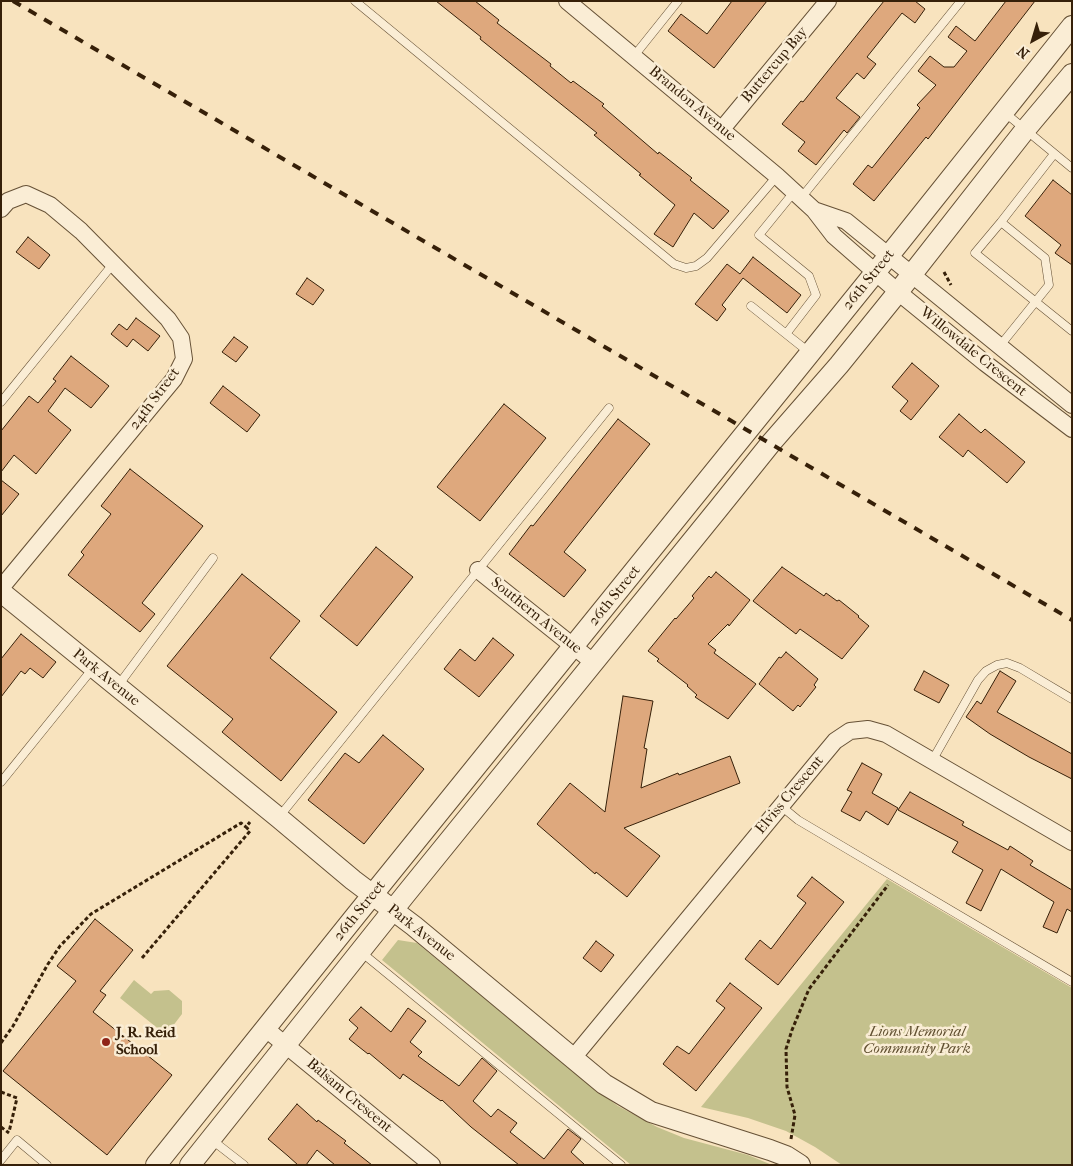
<!DOCTYPE html>
<style>
body{margin:0}
#map{position:relative;width:1073px;height:1166px;overflow:hidden;background:#f8e3be;font-family:"IM FELL French Canon",serif}
canvas{display:block}
.frame{position:absolute;inset:0;border:2px solid #362009;pointer-events:none}
.north{position:absolute;left:1008px;top:15px;width:50px;height:50px;-webkit-text-stroke:4px #faedd5;paint-order:stroke;rotate:219deg;font-size:14px;font-weight:700;line-height:20px;text-align:center;color:#362009}
.north::after{content:'';display:block;margin:auto;width:18px;height:22px;background:#362009;clip-path:polygon(50% 0,100% 100%,50% 72%,0 100%)}
</style>
<div id="map">
<canvas width="1073" height="1166"></canvas>
<div class="frame"></div>
<div class="north">N</div>
</div>
<script>
const ctx = document.querySelector('canvas').getContext('2d');
ctx.lineJoin = 'round';
function paint(path, color) {
  ctx.fillStyle = color;
  ctx.fill(path, 'evenodd');
}
function toPath(rows) {
  const path = new Path2D();
  for (const r of rows) {
    path.moveTo(r[0], r[1]);
    for (let i = 2; i < r.length; i += 2) path.lineTo(r[i], r[i + 1]);
  }
  return path;
}
function strokePath(path, color, width, dash) {
  ctx.strokeStyle = color;
  ctx.lineWidth = width;
  ctx.lineCap = dash ? 'butt' : 'round';
  ctx.setLineDash(dash || []);
  ctx.stroke(path);
}
function write(font, color, halo, rows, align = 'center') {
  ctx.font = font + ' "IM FELL French Canon",serif';
  ctx.lineWidth = 5;
  ctx.setLineDash([]);
  ctx.textBaseline = 'middle';
  ctx.strokeStyle = halo;
  ctx.fillStyle = color;
  for (const [text, x, y, turn = 0] of rows) {
    ctx.save();
    ctx.translate(x, y);
    ctx.rotate((+turn || 0) * Math.PI / 180);
    ctx.textAlign = isNaN(turn) ? turn : align;
    if (halo) ctx.strokeText(text, 0, 0);
    ctx.fillText(text, 0, 0);
    ctx.restore();
  }
}
const green = toPath([
 [887,879,1072,988,1072,1165,842,1165,815,1147,786,1131,748,1118,701,1107],
 [398,940,417,943,595,1089,618,1106,657,1127,684,1138,748,1155,772,1165,631,1165,382,960],
 [134,980,151,994,154,991,169,990,182,1001,182,1014,166,1035,120,998]
]);
const building = toPath([
 [436,1,475,1,499,20,497,23,551,64,550,66,571,83,573,81,604,104,602,106,658,154,659,152,692,178,690,180,729,211,713,229,694,213,673,247,654,234,675,205,639,175,641,174,594,135,597,133,480,39,481,37,436,1],
 [732,1,767,1,714,68,668,31,681,14,707,34,732,1],
 [884,1,915,1,925,9,915,23,902,13,867,57,876,64,864,79,857,73,836,98,860,117,847,133,844,130,816,165,798,151,805,142,782,124,801,101,803,102,884,1],
 [1006,1,1035,1,928,139,926,137,874,201,853,184,868,165,872,168,920,108,917,105,936,85,918,71,930,56,944,67,954,67,967,51,948,37,956,26,975,41,1006,1],
 [1053,180,1072,195,1072,265,1055,253,1061,245,1025,216,1053,180],
 [28,237,50,255,39,269,16,252,28,237],
 [753,257,801,295,787,313,743,278,722,305,726,309,717,321,695,304,727,264,740,274,753,257],
 [307,278,324,290,313,305,296,294,307,278],
 [136,318,160,336,148,351,133,339,127,347,111,334,119,324,127,330,136,318],
 [234,337,248,347,236,362,222,352,234,337],
 [71,356,109,386,91,408,65,388,48,411,71,430,36,474,14,455,1,472,1,431,29,396,38,403,56,381,53,379,71,356],
 [912,363,939,386,911,420,900,411,908,401,892,387,912,363],
 [223,386,260,415,247,432,210,403,223,386],
 [504,404,546,438,480,521,437,487,504,404],
 [959,414,981,433,985,429,1025,462,1007,483,968,450,963,457,939,437,959,414],
 [618,419,650,444,564,552,586,570,564,597,509,554,531,525,533,526,618,419],
 [130,469,203,526,142,603,155,614,140,632,68,575,84,555,81,552,111,514,101,506,130,469],
 [1,480,19,494,1,516,1,480],
 [376,547,413,577,357,646,320,616,376,547],
 [782,567,824,596,826,593,837,601,839,600,859,616,858,617,869,626,842,659,800,629,796,634,753,601,782,567],
 [716,572,750,600,729,626,728,624,708,644,716,650,714,653,756,684,728,719,695,697,697,695,687,686,688,685,657,661,659,659,648,651,675,618,676,619,694,598,692,596,709,576,711,578,716,572],
 [242,574,300,621,270,658,337,712,281,781,222,732,233,719,167,666,242,574],
 [21,634,56,662,43,678,30,668,25,674,21,671,1,697,1,659,21,634],
 [493,638,514,655,479,697,444,669,460,649,475,661,493,638],
 [786,652,818,679,814,685,816,687,800,707,798,705,793,711,759,684,779,657,781,658,786,652],
 [924,671,949,685,939,703,914,690,924,671],
 [1000,671,1016,681,997,712,1072,754,1072,779,1029,757,990,734,966,717,977,701,981,704,1000,671],
 [623,696,653,701,644,748,647,749,641,788,678,773,679,775,730,756,740,783,624,828,660,856,627,897,596,872,595,874,537,824,570,783,605,812,623,696],
 [383,735,424,769,364,844,308,800,345,753,359,763,383,735],
 [862,763,882,774,872,793,898,808,888,825,866,811,860,821,841,811,852,792,847,790,862,763],
 [910,792,964,822,962,825,1008,850,1010,846,1033,861,1030,865,1072,890,1072,912,1067,909,1057,933,1043,927,1054,902,1001,869,981,911,966,903,983,870,952,852,958,842,898,810,910,792],
 [812,877,844,902,778,985,745,959,760,940,771,949,806,903,797,896,812,877],
 [95,919,133,950,100,991,106,995,93,1012,172,1075,107,1155,3,1071,76,981,57,966,95,919],
 [596,941,614,955,601,972,583,958,596,941],
 [730,983,762,1008,696,1091,663,1064,677,1046,689,1054,725,1008,716,1001,730,983],
 [361,1007,391,1032,408,1008,426,1021,410,1042,422,1052,418,1056,459,1086,482,1058,497,1071,473,1101,491,1117,498,1109,517,1123,510,1132,544,1159,568,1129,581,1139,571,1152,585,1165,519,1165,471,1127,442,1100,441,1101,403,1074,400,1079,369,1053,368,1054,349,1039,358,1028,349,1020,361,1007],
 [297,1104,317,1122,318,1120,346,1141,344,1143,372,1165,335,1165,317,1150,306,1165,298,1165,288,1156,268,1139,297,1104]
]);
const path = toPath([
 [944,272,951,285],
 [142,958,250,831,246,827,250,822],
 [1,1043,13,1026,48,964,60,946,91,914,241,823,246,827],
 [1,1092,17,1098,9,1132],
 [1,1127,9,1133],
 [791,1139,795,1115,787,1087,786,1049,792,1030,809,989,888,885]
]);
const service = toPath([
 [355,1,674,264,686,268,696,266,707,258,777,176],
 [634,56,678,1],
 [1004,112,1072,168],
 [801,198,961,1],
 [1001,222,975,253,1072,331],
 [751,306,810,353],
 [786,334,816,295,809,276,759,235,794,192],
 [999,347,1049,285,1045,258,1001,222,1054,154],
 [1,402,113,264],
 [117,687,213,558],
 [932,761,978,680,986,671,997,665,1007,663,1020,668,1072,699],
 [1,782,94,667],
 [781,806,798,820,1072,982],
 [279,817,609,408],
 [361,952,621,1165],
 [212,1140,244,1165],
 [1,1160,17,1140,47,1165]
]);
const minor = toPath([
 [567,1,777,176,814,210,834,236,898,292,985,363,1072,429],
 [722,129,828,1],
 [1,209,8,201,26,194,50,205,81,231,168,319,181,338,184,359,174,379,1,588],
 [814,210,846,221,1072,405],
 [478,570,593,662],
 [266,1029,432,1165],
 [573,1058,815,765,835,741,850,731,868,729,886,734,1072,842]
]);
const tertiary = toPath([
 [1,592,279,818,353,880,414,926,604,1084,651,1112,770,1150,786,1156,800,1165],
 [156,1165,357,914,899,243,1072,26],
 [190,1165,405,895,718,509,771,443,839,365,898,292,1025,130,1072,74]
]);
const rail = toPath([
 [13,1,1072,620]
]);
const markers = [
 [106,1042,5,"#8f2418"]
];
const streetNames = [
 ["Buttercup Bay",775,65,-50],
 ["Brandon Avenue",692,104,40],
 ["26th Street",869,280,-51],
 ["Willowdale Crescent",973,352,39],
 ["24th Street",155,399,-53],
 ["26th Street",615,596,-51],
 ["Southern Avenue",536,616,39],
 ["Park Avenue",106,678,39],
 ["Elviss Crescent",790,795,-50],
 ["26th Street",360,911,-51],
 ["Park Avenue",421,933,38],
 ["Balsam Crescent",349,1096,40]
];
const parkNames = [
 ["Lions Memorial",917,1032],
 ["Community Park",917,1049]
];
const poiNames = [
 ["J. R. Reid",116,1033],
 ["School",116,1050]
];
paint(green, '#c4c18d');
paint(building, '#dea87d');
strokePath(building, '#362009', 1);
strokePath(service, '#665136', 9);
strokePath(minor, '#665136', 18);
strokePath(tertiary, '#665136', 22);
strokePath(path, '#362009', 3, [4, 2.5]);
strokePath(service, '#faedd5', 8);
strokePath(minor, '#faedd5', 16);
strokePath(tertiary, '#faedd5', 20);
strokePath(rail, '#362009', 4, [9, 9]);
for (const [x, y, r, color] of markers) {
  const dot = new Path2D();
  dot.arc(x, y, r, 0, 2 * Math.PI);
  ctx.fillStyle = color;
  ctx.fill(dot);
  strokePath(dot, '#faedd5', 2);
}
write('15px', '#362009', '#faedd5', streetNames);
write('italic 15px', '#615031', '#faedd5', parkNames);
write('bold 15px', '#362009', '#faedd5', poiNames, 'left');
</script>
